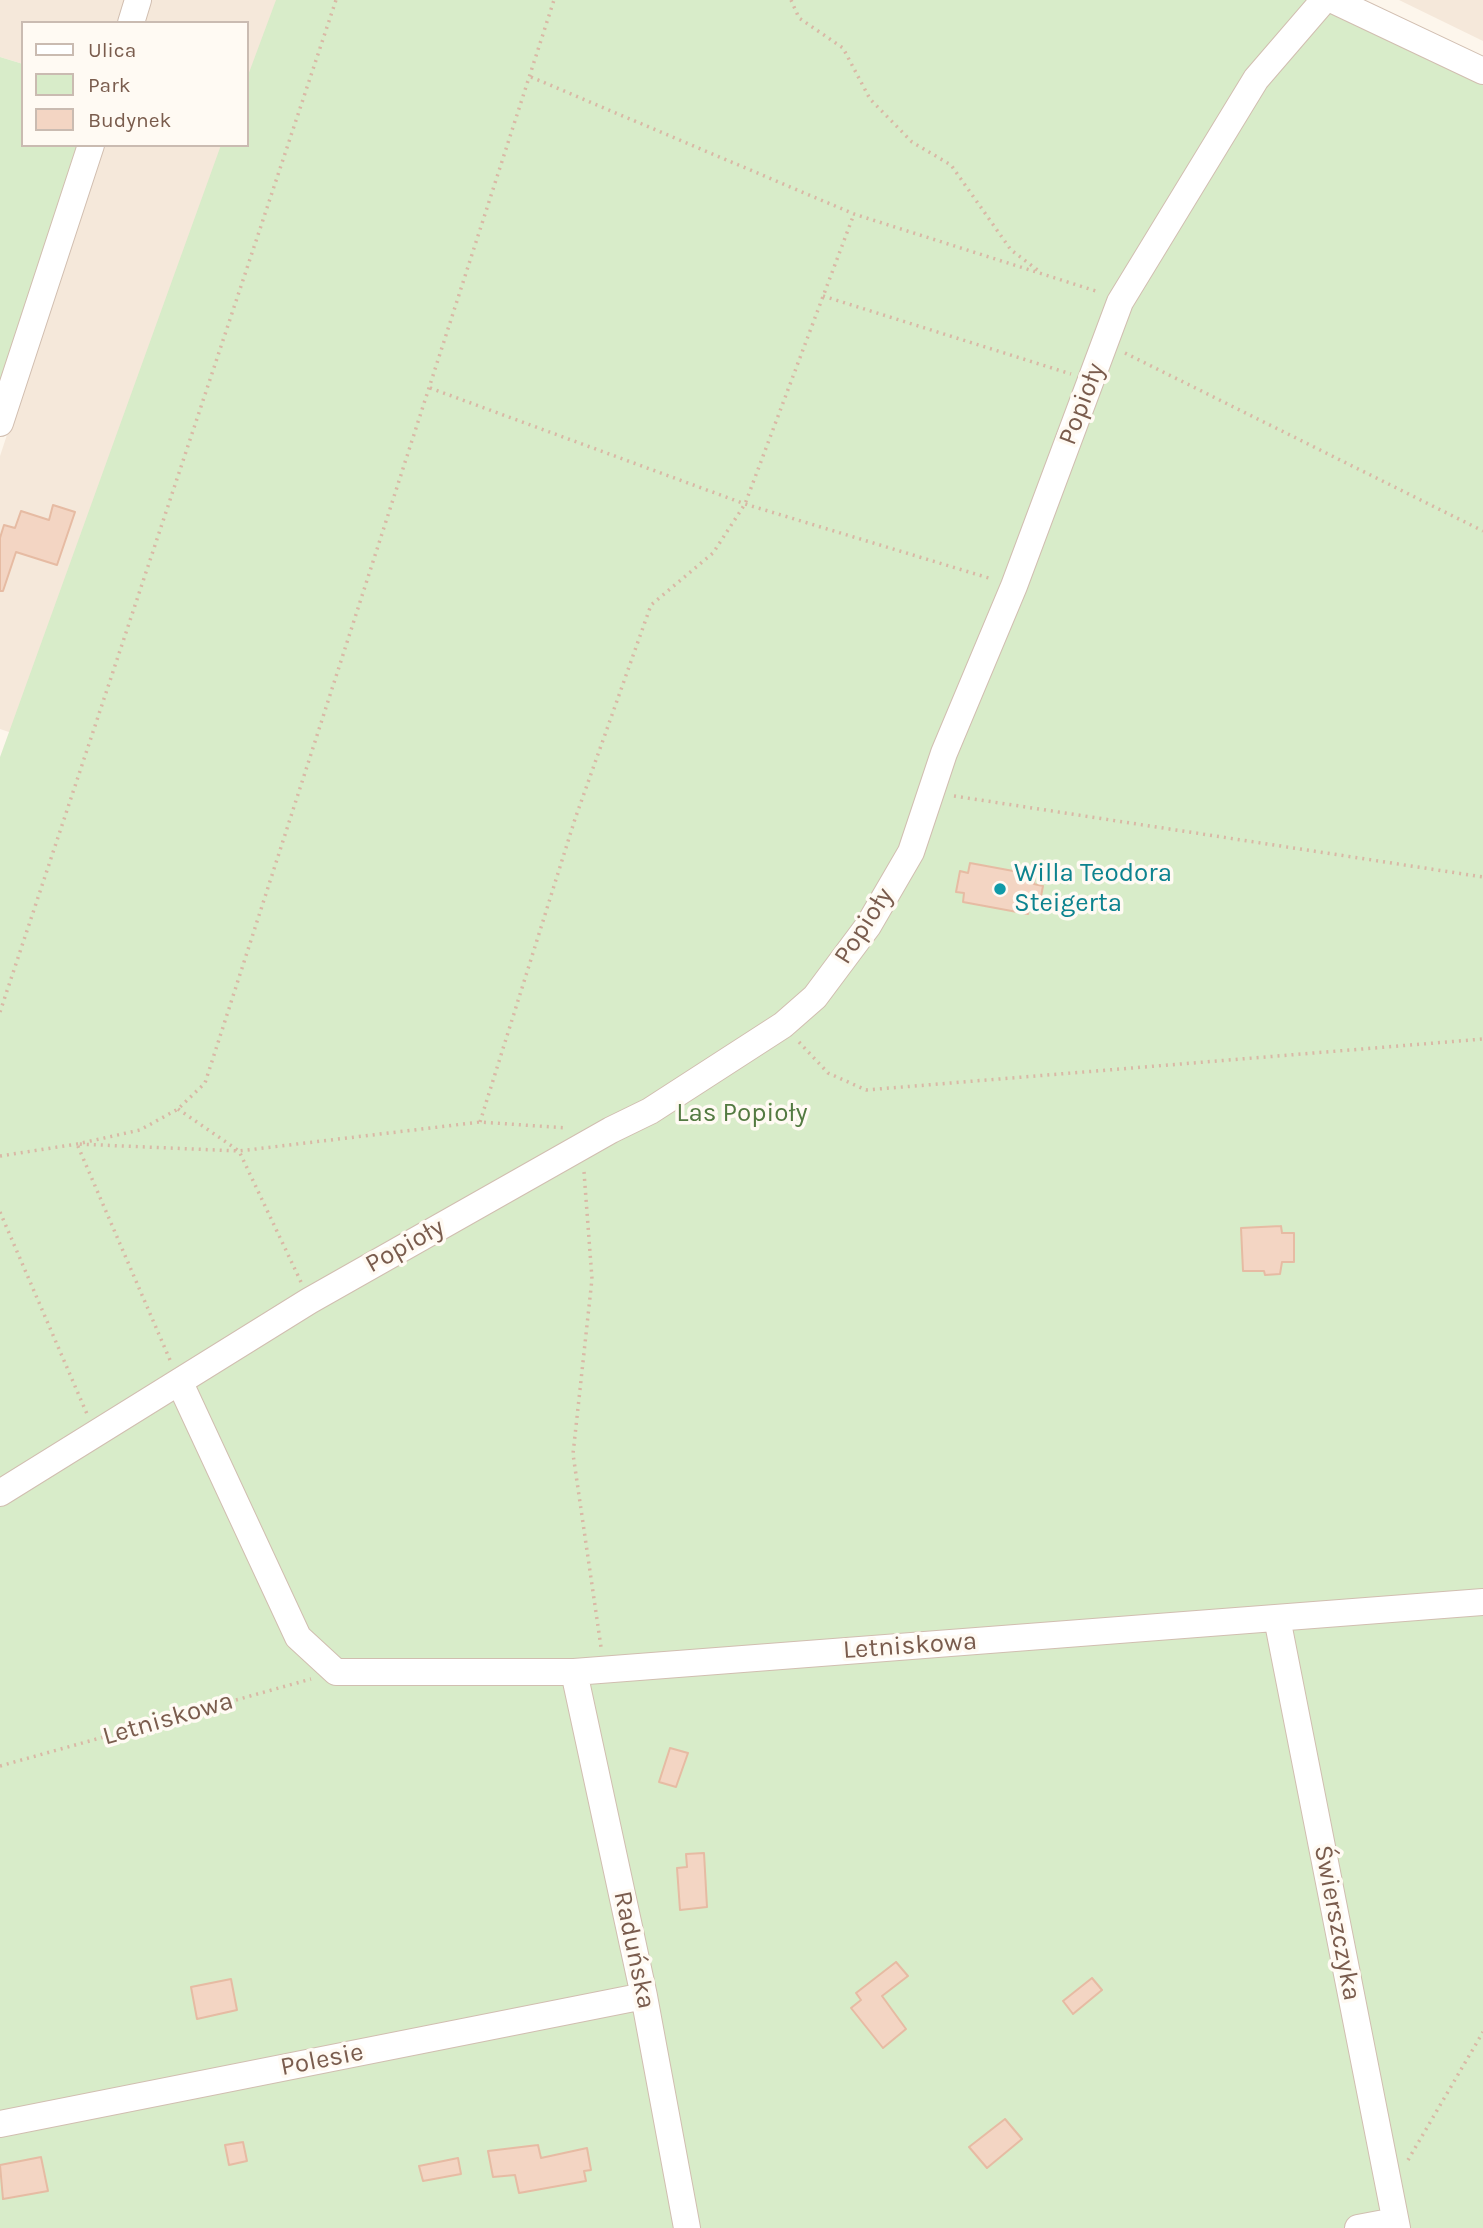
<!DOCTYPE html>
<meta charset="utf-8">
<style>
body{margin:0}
#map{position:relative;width:1483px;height:2228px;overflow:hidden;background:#fdf6ec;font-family:Karla,sans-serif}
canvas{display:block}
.legend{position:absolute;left:21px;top:21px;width:228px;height:126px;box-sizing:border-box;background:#fffaf3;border:2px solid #cabbb1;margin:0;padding:9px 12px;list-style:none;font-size:21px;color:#7a5c4d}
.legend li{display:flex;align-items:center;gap:14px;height:35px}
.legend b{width:35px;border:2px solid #cabbb1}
</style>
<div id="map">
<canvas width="1483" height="2228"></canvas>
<ul class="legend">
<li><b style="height:9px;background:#fff"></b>Ulica</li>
<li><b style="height:19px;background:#d8ecc9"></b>Park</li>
<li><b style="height:19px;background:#f3d5c3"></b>Budynek</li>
</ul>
</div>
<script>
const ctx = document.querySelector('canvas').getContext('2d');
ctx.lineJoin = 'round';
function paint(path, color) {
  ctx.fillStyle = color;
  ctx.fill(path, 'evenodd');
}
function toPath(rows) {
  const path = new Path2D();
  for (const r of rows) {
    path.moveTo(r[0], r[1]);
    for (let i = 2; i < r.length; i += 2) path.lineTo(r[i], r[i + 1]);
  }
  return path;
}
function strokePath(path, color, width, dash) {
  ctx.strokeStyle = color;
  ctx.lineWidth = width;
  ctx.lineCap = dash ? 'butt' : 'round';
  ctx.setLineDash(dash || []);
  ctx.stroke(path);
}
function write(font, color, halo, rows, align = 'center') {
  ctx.font = font + ' Karla,sans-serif';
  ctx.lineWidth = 7;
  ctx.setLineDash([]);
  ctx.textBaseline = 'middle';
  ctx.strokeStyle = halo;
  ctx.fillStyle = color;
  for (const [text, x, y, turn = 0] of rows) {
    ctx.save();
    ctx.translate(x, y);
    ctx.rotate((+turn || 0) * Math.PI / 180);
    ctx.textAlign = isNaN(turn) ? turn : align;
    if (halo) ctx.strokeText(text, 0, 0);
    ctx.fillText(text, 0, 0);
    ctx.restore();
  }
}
const residential = toPath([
 [0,0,131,0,123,23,23,23,23,64,0,57],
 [151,0,278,0,247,94,247,23,143,23],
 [1399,0,1483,0,1483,41],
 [103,145,230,145,33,740,0,729,0,456]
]);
const green = toPath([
 [276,0,1355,0,1483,64,1483,2228,0,2228,0,757,221,145,247,145,247,78],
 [0,57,23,64,23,145,81,145,0,382]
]);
const building = toPath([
 [53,505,75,512,57,565,16,552,3,591,0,591,0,538,4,525,15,528,21,511,49,520,53,505],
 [970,863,1035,875,1034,884,1043,886,1039,907,1030,905,1028,914,963,902,964,893,956,892,960,871,968,873,970,863],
 [1281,1226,1282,1233,1294,1233,1294,1262,1282,1262,1280,1274,1265,1275,1264,1271,1243,1271,1241,1228,1281,1226],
 [670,1748,688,1753,676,1787,659,1782,670,1748],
 [704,1853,707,1907,680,1910,677,1868,687,1867,686,1854,704,1853],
 [896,1962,908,1976,882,1996,906,2029,883,2048,851,2008,861,2000,856,1993,896,1962],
 [1092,1978,1102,1990,1073,2014,1063,2001,1092,1978],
 [231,1979,237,2010,197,2019,191,1987,231,1979],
 [1005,2119,1022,2139,987,2168,969,2147,1005,2119],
 [243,2142,247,2161,229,2165,225,2145,243,2142],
 [538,2145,541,2158,587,2148,591,2170,584,2171,586,2181,519,2193,515,2175,493,2177,488,2151,538,2145],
 [41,2157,48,2191,3,2199,0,2165,41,2157],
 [458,2158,461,2174,423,2181,419,2166,458,2158]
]);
const path = toPath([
 [791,0,799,18,843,48,870,99,912,142,951,165,1011,250,1039,271],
 [531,77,854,214,1099,292],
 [823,296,1071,374],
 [1125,353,1483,531],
 [430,388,745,504,992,579],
 [954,796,1483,877],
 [0,1012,336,0],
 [799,1042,828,1073,866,1090,1483,1039],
 [178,1109,239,1151,301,1282],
 [480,1122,575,819,651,605,713,553,745,504,854,214],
 [0,1156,77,1144,140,1130,178,1109,205,1083,554,0],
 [584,1172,592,1279,573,1454,601,1647],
 [0,1212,87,1414],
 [170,1360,77,1144,239,1151,480,1122,567,1128],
 [0,1766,311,1679],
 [1408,2160,1483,2032]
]);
const minor = toPath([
 [1333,0,1483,71],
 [131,23,138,0],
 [0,423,91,145],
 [180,1383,298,1637,336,1672,574,1672,1483,1602],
 [0,1493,309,1301,611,1130,650,1111,783,1025,815,997,868,926,911,852,944,753,1014,586,1120,302,1256,79,1324,0],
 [1277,1618,1397,2228],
 [574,1672,644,1996,687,2228],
 [0,2124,644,1996],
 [1358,2228,1395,2221]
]);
const markers = [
 [1000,889,7,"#0f9aa8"]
];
const streetNames = [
 ["Popioły",1082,404,-69],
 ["Popioły",864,926,-57],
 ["Popioły",405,1246,-29],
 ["Letniskowa",910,1646,-4],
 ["Letniskowa",168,1719,-16],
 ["Świerszczyka",1337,1923,79],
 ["Raduńska",634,1950,78],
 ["Polesie",322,2060,-11]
];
const cultureNames = [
 ["Willa Teodora",1014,874],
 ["Steigerta",1014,904]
];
const parkNames = [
 ["Las Popioły",742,1114]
];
paint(residential, '#f5e8da');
paint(green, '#d8ecc9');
paint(building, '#f3d5c3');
strokePath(building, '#e6bba3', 2);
strokePath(minor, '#d1beb0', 28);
strokePath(path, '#d9b8a5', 3.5, [2, 5]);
strokePath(minor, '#fff', 26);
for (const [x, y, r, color] of markers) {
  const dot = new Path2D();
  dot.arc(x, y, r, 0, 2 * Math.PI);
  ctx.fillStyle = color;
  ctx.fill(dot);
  strokePath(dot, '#fffaf3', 2.5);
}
write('26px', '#7a5c4d', '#fffaf3', streetNames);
write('26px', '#0d838f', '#fffaf3', cultureNames, 'left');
write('26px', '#537a41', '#fffaf3', parkNames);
</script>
